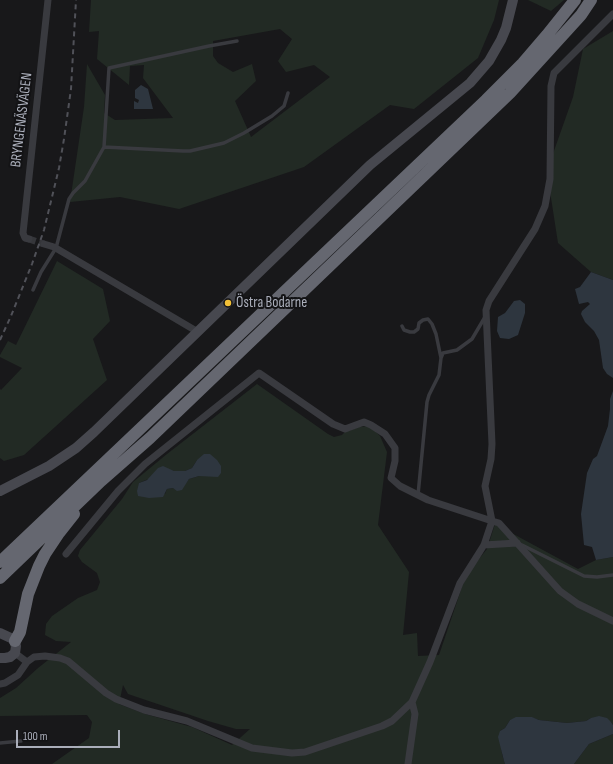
<!DOCTYPE html>
<meta charset="utf-8">
<style>
body{margin:0}
#map{position:relative;width:613px;height:764px;overflow:hidden;background:#18181a;font-family:"Sofia Sans Condensed",sans-serif}
canvas{display:block}
.scale{position:absolute;left:16px;top:730px;width:104px;height:18px;box-sizing:border-box;border:2px solid #aaaeba;border-top:0;padding-left:5px;font-size:12px;line-height:14px;white-space:nowrap;color:#aaaeba;-webkit-text-stroke:3px #131315;paint-order:stroke}
</style>
<div id="map">
<canvas width="613" height="764"></canvas>
<div class="scale">100 m</div>
</div>
<script>
const ctx = document.querySelector('canvas').getContext('2d');
ctx.lineJoin = 'round';
function paint(path, color) {
  ctx.fillStyle = color;
  ctx.fill(path, 'evenodd');
}
function toPath(rows) {
  const path = new Path2D();
  for (const r of rows) {
    path.moveTo(r[0], r[1]);
    for (let i = 2; i < r.length; i += 2) path.lineTo(r[i], r[i + 1]);
  }
  return path;
}
function strokePath(path, color, width, dash) {
  ctx.strokeStyle = color;
  ctx.lineWidth = width;
  ctx.lineCap = dash ? 'butt' : 'round';
  ctx.setLineDash(dash || []);
  ctx.stroke(path);
}
function write(font, color, halo, rows, align = 'center') {
  ctx.font = font + ' "Sofia Sans Condensed",sans-serif';
  ctx.lineWidth = 4;
  ctx.setLineDash([]);
  ctx.textBaseline = 'middle';
  ctx.strokeStyle = halo;
  ctx.fillStyle = color;
  for (const [text, x, y, turn = 0] of rows) {
    ctx.save();
    ctx.translate(x, y);
    ctx.rotate((+turn || 0) * Math.PI / 180);
    ctx.textAlign = isNaN(turn) ? turn : align;
    if (halo) ctx.strokeText(text, 0, 0);
    ctx.fillText(text, 0, 0);
    ctx.restore();
  }
}
const green = toPath([
 [91,0,499,0,494,20,478,58,414,109,390,105,304,167,179,209,120,197,70,202,84,107,87,64,105,95,104,113,115,120,173,118,143,78,144,65,130,66,129,85,97,59,99,31,89,32],
 [280,29,292,39,278,61,286,72,314,65,330,77,251,137,235,101,256,81,252,64,233,72,218,63,213,56,213,41],
 [528,0,564,0,551,11],
 [613,31,613,280,591,272,558,243,549,185,549,165,573,97,583,49],
 [57,261,103,289,110,321,93,339,107,380,24,455,4,461,0,458,0,389,1,390,22,368,0,357,0,355,8,341,16,345],
 [257,384,328,434,334,437,342,435,346,431,349,431,359,427,367,426,373,429,380,436,387,452,378,525,409,572,403,635,417,633,418,656,439,655,463,584,474,565,487,549,495,524,578,569,596,560,613,557,613,725,611,722,591,718,586,721,567,723,539,720,531,717,522,717,510,720,505,728,500,731,502,754,505,764,52,764,89,738,92,722,87,715,0,716,0,698,16,688,38,668,71,642,56,641,45,635,46,624,52,616,78,598,97,590,100,582,97,573,82,562,78,556,80,550,122,499,133,482,167,454],
 [197,460,209,476,199,476,189,479,181,490,173,488,167,489,165,494,139,483,170,470,174,471,185,471,192,468],
 [123,685,128,694,208,721,236,729,250,729,232,745,192,727,145,714,119,704],
 [613,734,613,764,574,764,589,744]
]);
const water = toPath([
 [141,85,148,89,153,109,134,109,134,101,138,103,139,100,135,98,135,90],
 [591,272,613,280,613,378,607,374,603,368,599,340,594,331,585,322,581,314,582,311,590,304,588,302,579,304,575,289,580,287],
 [520,300,525,304,525,313,518,335,509,339,500,338,497,331,498,317,505,313,514,301],
 [613,391,613,557,596,560,592,547,584,545,581,514,587,473,593,459,597,456,608,426,610,409,610,399],
 [204,454,210,454,217,460,221,466,221,473,218,477,199,476,189,479,182,490,177,491,173,488,167,489,163,497,149,498,138,496,137,491,139,483,147,480,158,468,163,466,174,471,185,471,192,468,197,460],
 [599,716,607,718,611,722,613,725,613,734,589,744,574,764,505,764,504,761,498,737,500,731,505,728,510,720,516,717,532,717,539,720,567,723,586,721,591,718]
]);
const streetTunnel = toPath([
 [29,239,44,244]
]);
const lane = toPath([
 [104,147,109,68,209,46,237,41],
 [33,290,41,272,56,248,69,199,73,193,85,181,104,147,183,151,190,151,224,143,244,133,272,116,284,106,288,93],
 [402,326,404,330,410,332,414,332,418,329,419,323,423,320,428,319,432,324,436,334,441,358],
 [418,495,427,402,429,395,439,375,441,358,443,353,457,350,472,339,485,317],
 [522,545,584,576,597,577,613,575],
 [0,743,21,741]
]);
const street = toPath([
 [29,239,25,238,23,233,48,0],
 [44,244,54,247,198,332],
 [484,545,517,543],
 [66,554,118,491,145,464,259,373,333,424,345,429,364,422,371,425,385,434,395,448,395,461,391,478,400,486,428,500,492,521,485,486,491,459,492,444,486,310,489,301,535,229,545,206,550,179,551,86,554,73,613,14],
 [15,653,27,662,34,657,45,656,60,658,68,661,106,693,116,699,144,710,187,721,252,748,292,753,305,752,382,726,392,721,412,702,430,662,460,583,484,545,492,521,499,523,560,591,578,604,613,621],
 [0,684,5,683,18,675,27,662],
 [408,764,415,714,412,702]
]);
const secondary = toPath([
 [0,491,49,466,76,448,94,432,370,165,470,83,489,61,501,40,506,28,513,0],
 [0,633,13,639,16,646,15,653,10,657,5,658,0,658]
]);
const highway = toPath([
 [0,562,486,100,523,63,547,35,575,0],
 [0,578,101,481,150,438,510,93,581,15,591,0],
 [15,641,20,632,28,594,39,566,45,554,59,533,74,514]
]);
const rail = toPath([
 [0,340,11,316,32,264,44,230,59,168,64,139,71,89,76,0]
]);
const markers = [
 [228,303,4,"#f3c137"]
];
const streetNames = [
 ["BRYNGENÄSVÄGEN",22,120,-83]
];
const poiNames = [
 ["Östra Bodarne",236,303]
];
paint(green, '#222a24');
paint(water, '#2e363f');
strokePath(streetTunnel, '#35363a', 7, [7, 3.5]);
strokePath(lane, '#393a3f', 3.5);
strokePath(street, '#393a3f', 7);
strokePath(secondary, '#47484f', 10);
strokePath(highway, '#656770', 12);
strokePath(rail, '#505158', 2, [5, 4]);
for (const [x, y, r, color] of markers) {
  const dot = new Path2D();
  dot.arc(x, y, r, 0, 2 * Math.PI);
  ctx.fillStyle = color;
  ctx.fill(dot);
  strokePath(dot, '#131315', 1.5);
}
write('15px', '#aaaeba', '#131315', streetNames);
write('15px', '#aaaeba', '#131315', poiNames, 'left');
</script>
